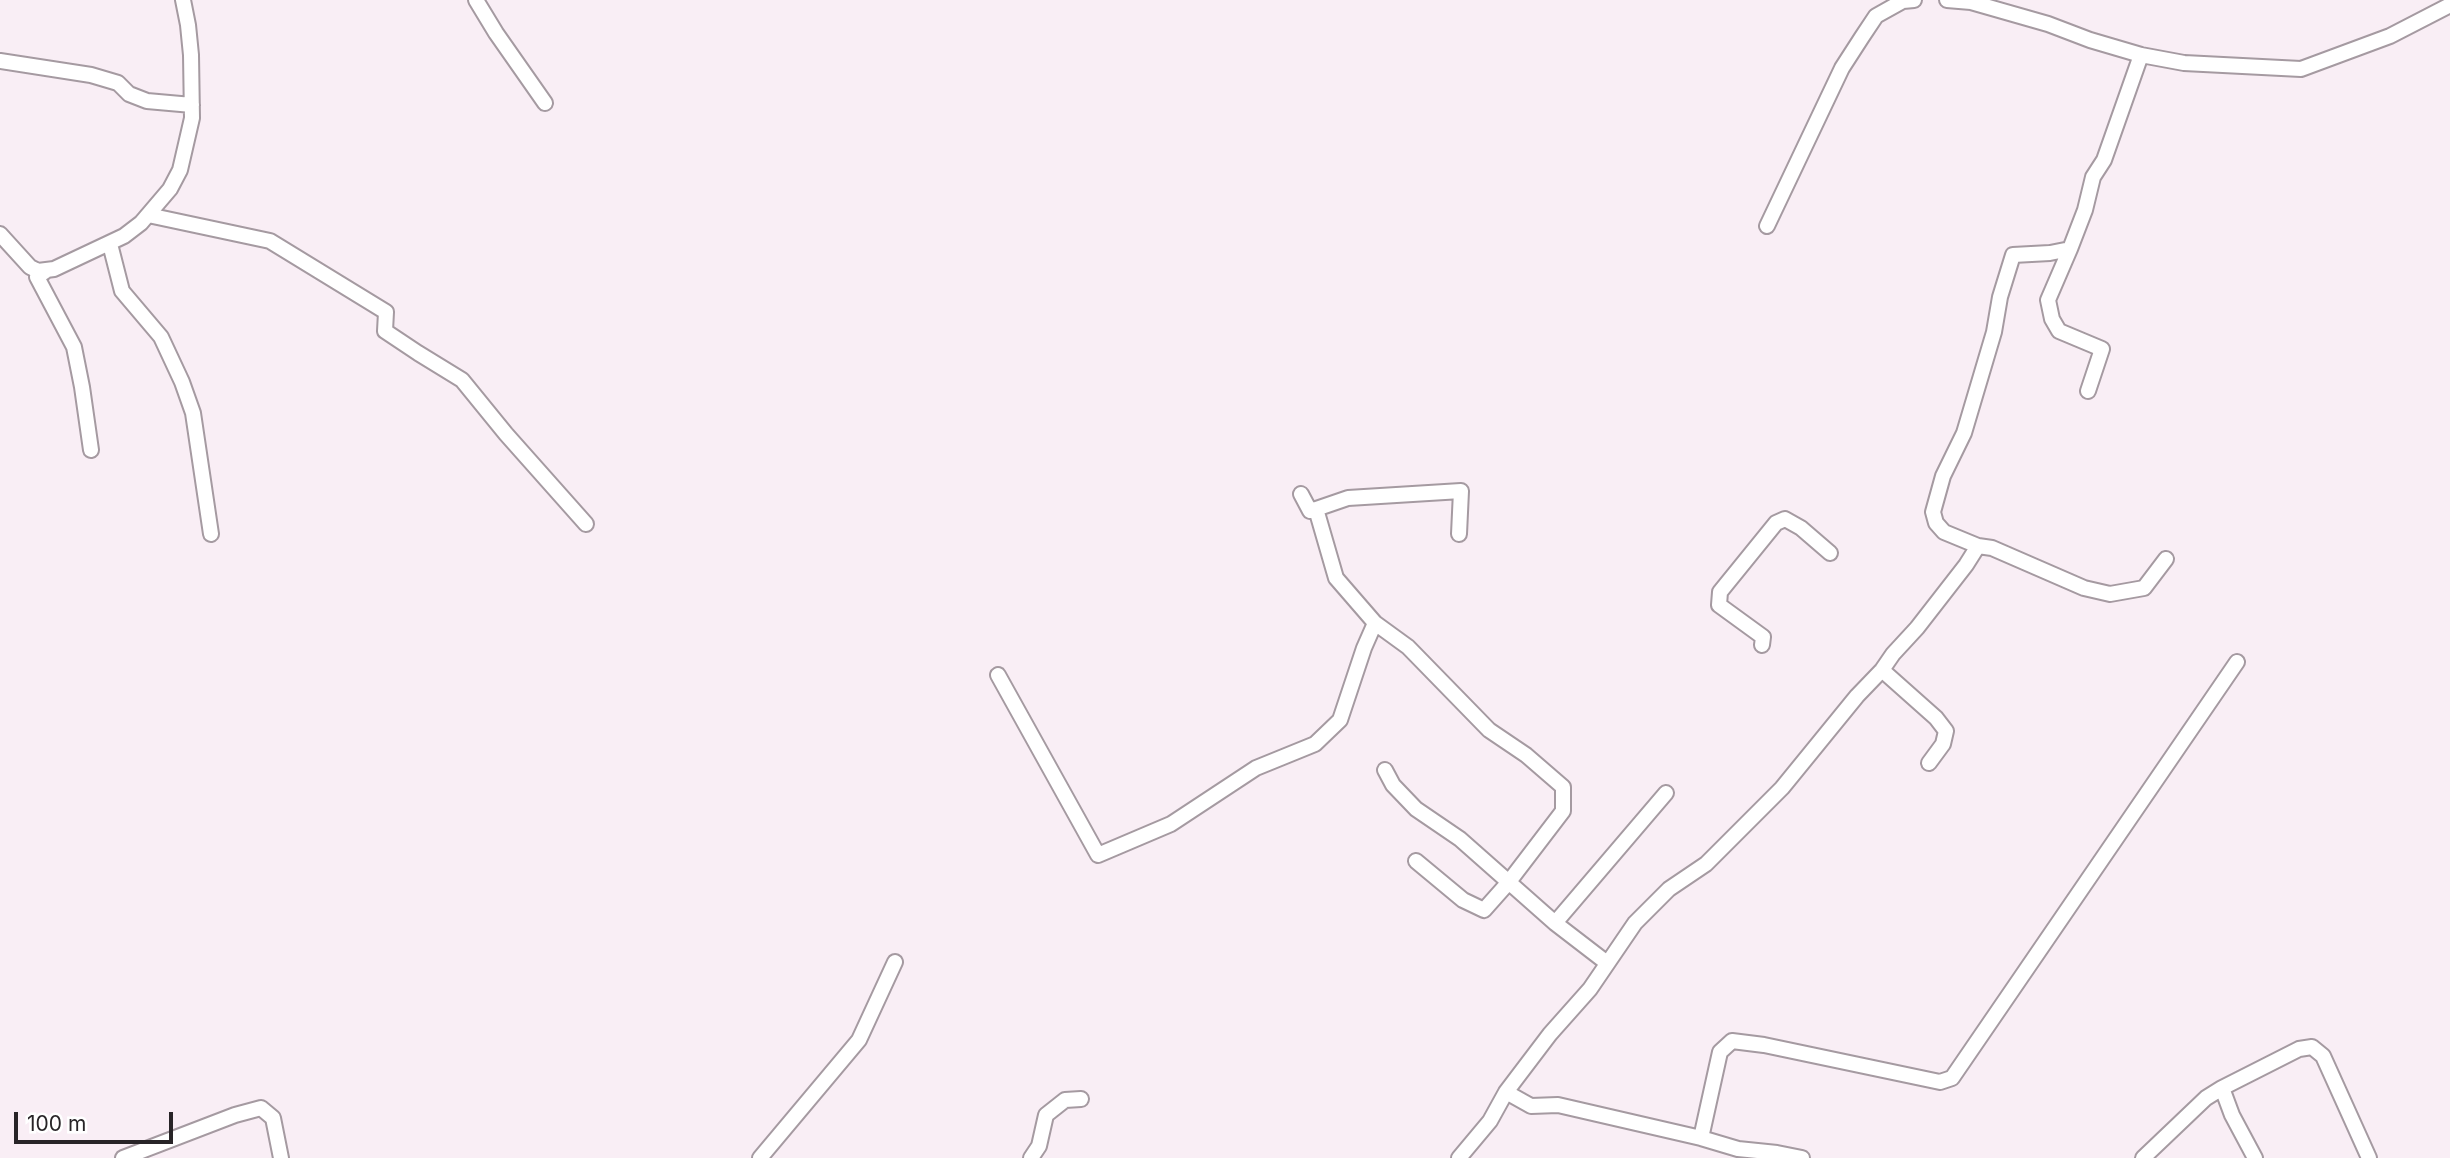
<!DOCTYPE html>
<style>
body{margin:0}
#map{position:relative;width:2450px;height:1158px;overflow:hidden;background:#f9eef5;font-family:Inter,sans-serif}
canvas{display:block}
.scale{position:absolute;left:14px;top:1112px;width:159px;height:32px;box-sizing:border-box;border:4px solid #282427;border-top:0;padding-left:9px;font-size:21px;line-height:24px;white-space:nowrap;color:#282427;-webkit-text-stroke:5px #fff;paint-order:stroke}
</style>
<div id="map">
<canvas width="2450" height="1158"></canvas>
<div class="scale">100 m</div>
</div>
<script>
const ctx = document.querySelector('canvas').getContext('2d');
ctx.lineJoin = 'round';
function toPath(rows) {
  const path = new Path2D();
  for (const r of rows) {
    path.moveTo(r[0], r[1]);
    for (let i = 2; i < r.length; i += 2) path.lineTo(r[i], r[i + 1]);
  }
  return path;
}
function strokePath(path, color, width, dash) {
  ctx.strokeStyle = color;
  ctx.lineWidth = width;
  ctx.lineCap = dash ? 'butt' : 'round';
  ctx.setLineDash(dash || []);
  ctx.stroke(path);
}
const minor = toPath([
 [476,0,496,33,545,103],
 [1947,0,1971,2],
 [1972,0,1971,2,2048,24,2090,40,2141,55,2184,63,2301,69,2390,36,2450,5],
 [0,61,91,75,118,83,129,94,147,101,192,105],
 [148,215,270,241,386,312,385,331,418,353,462,380,506,434,586,524],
 [1767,226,1842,68,1862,37,1876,16,1903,1,1914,0],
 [0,234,30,267,38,271,54,269,124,236,141,223,170,189,180,170,192,118,191,55,188,25,183,0],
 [110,244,122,291,161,337,182,382,193,413,211,534],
 [2070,249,2048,300,2052,319,2059,331,2102,349,2088,391],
 [46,271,37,277,74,347,82,387,91,450],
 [1301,494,1310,511,1316,509,1336,578,1375,623,1408,647,1489,730,1526,755,1563,787,1563,811,1508,883,1484,910,1463,900,1416,861],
 [1316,509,1348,498,1461,491,1459,534],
 [1978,546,1992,548,2084,588,2110,594,2144,588,2166,559],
 [1762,645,1763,637,1719,605,1720,592,1776,523,1785,519,1801,528,1830,553],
 [1882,670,1936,718,1946,731,1943,744,1929,763],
 [998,675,1098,855,1171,824,1256,768,1315,744,1340,720,1364,648,1375,623],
 [1385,770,1393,785,1416,809,1460,839,1555,923,1607,963],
 [1555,923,1666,793],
 [2222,1088,2232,1115,2255,1158],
 [1701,1138,1558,1105,1531,1106,1506,1092,1550,1034,1590,989,1635,923,1669,889,1706,864,1782,788,1857,696,1882,670,1893,654,1917,628,1966,565,1978,546,1944,532,1936,523,1933,512,1943,476,1964,433,1994,332,2000,297,2013,255,2050,253,2070,249,2085,210,2093,177,2104,160,2141,55],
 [123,1158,235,1115,261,1108,273,1118,281,1158],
 [760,1158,859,1040,895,962],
 [1031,1158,1039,1146,1046,1115,1065,1100,1081,1099],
 [1459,1158,1490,1121,1506,1092],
 [1802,1158,1777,1153,1738,1149,1701,1138,1720,1052,1732,1041,1764,1045,1940,1082,1952,1078,2237,662],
 [2143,1158,2206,1098,2222,1088,2299,1049,2312,1047,2323,1056,2369,1158]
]);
strokePath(minor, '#a59aa1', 18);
strokePath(minor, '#fff', 14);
</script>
